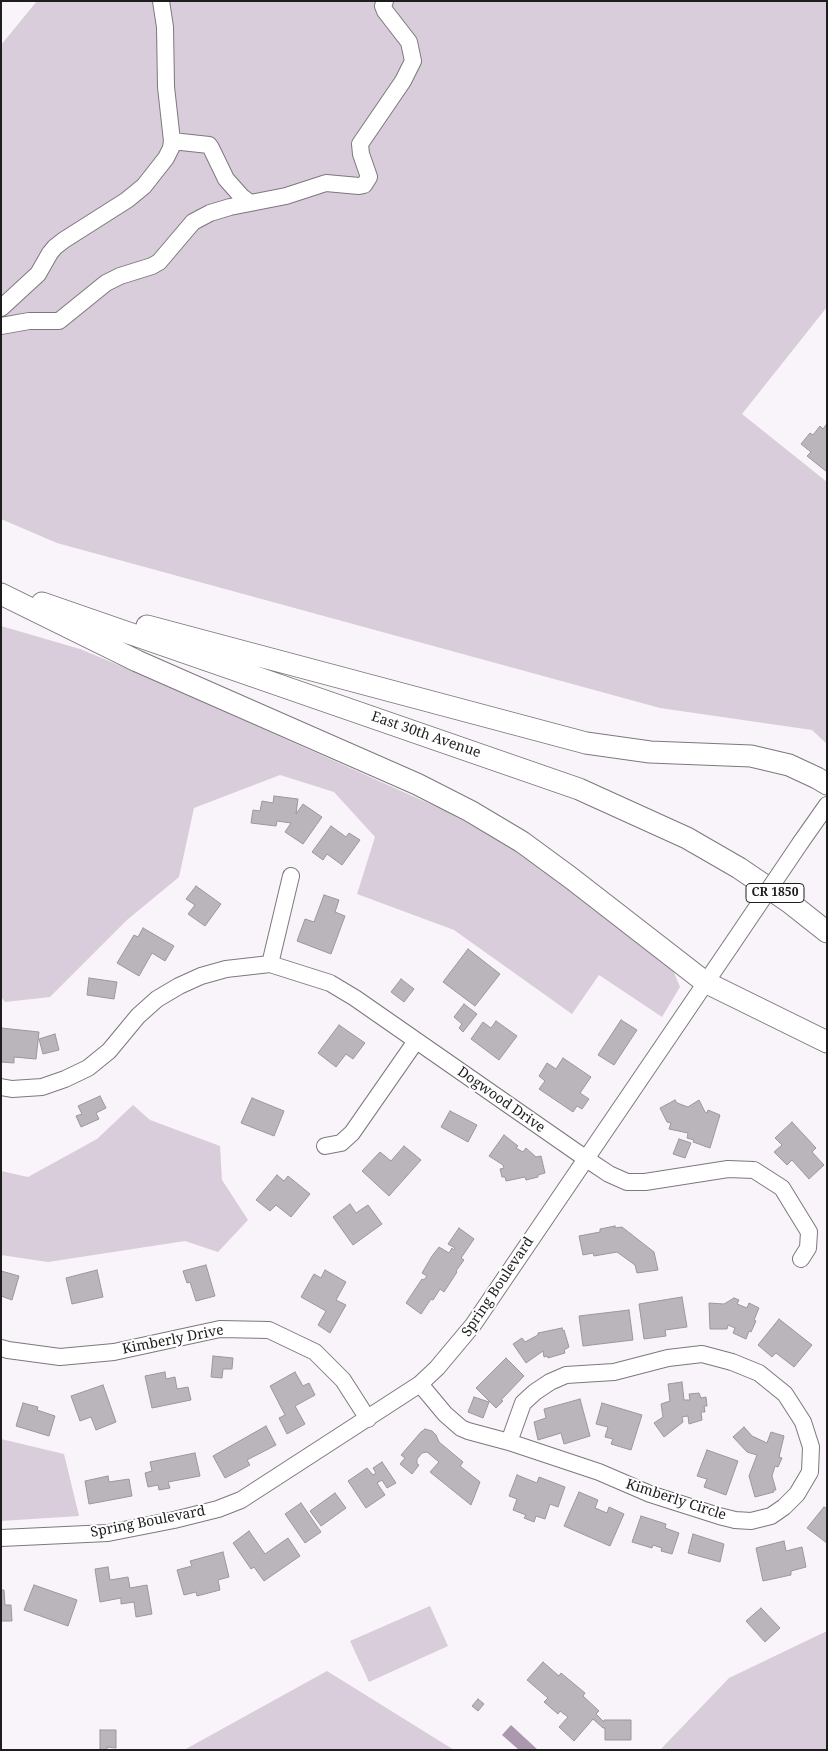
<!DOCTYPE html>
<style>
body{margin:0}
#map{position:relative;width:828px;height:1751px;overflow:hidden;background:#f9f4f9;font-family:"Noto Serif",serif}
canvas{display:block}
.frame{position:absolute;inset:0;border:2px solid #1e1d1e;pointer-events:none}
</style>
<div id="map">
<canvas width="828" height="1751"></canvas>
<div class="frame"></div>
</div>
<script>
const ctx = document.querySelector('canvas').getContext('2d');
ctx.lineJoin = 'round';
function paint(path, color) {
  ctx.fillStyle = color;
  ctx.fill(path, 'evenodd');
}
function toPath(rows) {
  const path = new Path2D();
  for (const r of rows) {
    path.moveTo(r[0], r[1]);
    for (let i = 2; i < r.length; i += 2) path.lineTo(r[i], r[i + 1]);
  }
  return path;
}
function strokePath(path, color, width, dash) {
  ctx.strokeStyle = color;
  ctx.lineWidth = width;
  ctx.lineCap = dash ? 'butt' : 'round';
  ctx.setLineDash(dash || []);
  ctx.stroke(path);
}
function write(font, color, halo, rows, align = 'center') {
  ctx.font = font + ' "Noto Serif",serif';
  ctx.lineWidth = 4;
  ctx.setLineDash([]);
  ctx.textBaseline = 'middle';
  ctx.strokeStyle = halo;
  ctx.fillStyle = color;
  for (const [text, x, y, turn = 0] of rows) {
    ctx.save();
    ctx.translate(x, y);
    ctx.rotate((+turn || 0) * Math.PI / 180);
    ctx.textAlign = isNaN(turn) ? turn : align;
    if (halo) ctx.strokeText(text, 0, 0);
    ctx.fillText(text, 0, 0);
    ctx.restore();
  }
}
const green = toPath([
 [37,1,827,1,827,307,742,414,827,482,827,744,812,730,660,708,57,543,1,519,1,45],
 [1,626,80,649,152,679,448,812,512,849,545,872,673,970,680,987,662,1017,599,975,572,1014,454,930,357,894,375,837,334,792,280,775,194,808,179,877,127,920,50,997,5,1002,1,997],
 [133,1105,150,1120,220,1146,222,1180,248,1220,218,1252,185,1241,48,1262,1,1255,1,1171,28,1177,97,1139],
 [1,1439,64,1454,79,1516,1,1521],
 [430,1606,448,1646,369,1682,350,1641],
 [827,1631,827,1750,660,1750,729,1678],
 [327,1671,454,1750,184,1750]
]);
const water = toPath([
 [511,1725,538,1750,519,1750,502,1735]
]);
const building = toPath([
 [826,425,827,425,827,472,807,456,811,452,801,444,810,433,813,435,820,426,823,429,826,425],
 [274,796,298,799,296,814,303,804,322,817,303,844,285,832,291,823,277,821,276,826,251,823,253,810,260,811,262,801,273,803,274,796],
 [331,826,346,837,349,833,360,840,342,865,327,854,323,860,312,852,331,826],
 [196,886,221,904,205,926,188,914,195,905,186,899,196,886],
 [324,895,339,900,335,912,345,916,331,954,297,941,305,919,314,922,324,895],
 [143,928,174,946,165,961,152,953,139,976,117,963,134,935,138,937,143,928],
 [468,949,500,974,475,1006,443,982,468,949],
 [89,978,117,982,114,999,87,995,89,978],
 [401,979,414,989,404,1002,391,992,401,979],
 [464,1004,477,1014,463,1032,459,1028,462,1024,454,1017,464,1004],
 [621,1020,637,1030,614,1065,598,1055,621,1020],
 [496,1021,517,1036,499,1060,471,1039,483,1022,491,1028,496,1021],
 [339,1025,365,1043,353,1059,346,1054,336,1067,318,1053,339,1025],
 [1,1028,39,1032,36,1059,14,1057,14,1063,1,1062,1,1028],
 [55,1034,59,1050,43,1054,39,1039,55,1034],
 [563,1058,591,1077,580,1093,589,1099,582,1109,577,1106,573,1112,539,1089,545,1081,539,1076,547,1063,556,1069,563,1058],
 [100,1096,106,1108,96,1113,99,1119,81,1127,76,1116,82,1114,78,1106,100,1096],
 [252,1098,284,1111,274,1136,241,1123,252,1098],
 [675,1100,677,1103,688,1107,699,1100,705,1112,707,1113,708,1110,720,1115,710,1148,693,1142,694,1140,687,1138,688,1133,669,1129,671,1123,667,1122,660,1108,675,1100],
 [450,1111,477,1125,468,1142,441,1127,450,1111],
 [792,1122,816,1148,812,1152,824,1165,809,1179,792,1160,787,1165,774,1152,782,1145,775,1138,792,1122],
 [504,1135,518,1146,516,1148,523,1152,526,1148,536,1157,541,1156,545,1173,538,1175,538,1177,526,1180,525,1177,506,1181,505,1177,502,1177,500,1169,504,1168,503,1165,489,1156,504,1135],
 [679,1139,691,1143,685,1158,673,1154,679,1139],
 [404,1146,421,1160,389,1196,362,1171,380,1152,391,1161,404,1146],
 [277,1175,284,1181,288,1176,310,1194,291,1217,276,1205,270,1211,256,1200,277,1175],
 [350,1204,356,1213,368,1205,382,1224,353,1245,333,1217,350,1204],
 [615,1226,615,1228,622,1227,654,1252,658,1270,637,1273,635,1265,617,1252,594,1256,593,1253,583,1255,579,1236,600,1232,600,1229,615,1226],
 [459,1228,474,1239,461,1258,464,1260,456,1271,457,1272,444,1292,440,1289,433,1300,431,1299,421,1314,406,1303,422,1279,424,1280,427,1276,422,1273,432,1256,439,1247,449,1253,452,1248,454,1250,455,1248,448,1244,459,1228],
 [206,1265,215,1296,196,1301,190,1282,187,1283,183,1271,206,1265],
 [97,1270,103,1297,72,1304,66,1278,97,1270],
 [325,1270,346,1282,336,1300,346,1305,330,1333,318,1325,326,1311,301,1297,314,1274,321,1278,325,1270],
 [1,1271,19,1276,12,1300,1,1296,1,1271],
 [682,1297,687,1327,665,1330,666,1336,644,1339,639,1304,682,1297],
 [734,1298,739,1300,737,1304,747,1308,749,1303,759,1308,754,1320,756,1321,751,1332,749,1331,746,1339,733,1333,735,1328,728,1325,727,1329,710,1329,709,1303,724,1304,734,1298],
 [629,1310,633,1340,583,1346,579,1316,629,1310],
 [779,1319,812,1345,794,1367,776,1353,772,1357,758,1345,779,1319],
 [562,1328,563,1331,564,1330,569,1347,564,1350,565,1353,548,1358,547,1356,544,1357,543,1351,526,1363,513,1344,522,1338,525,1342,538,1335,538,1333,562,1328],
 [213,1356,233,1358,232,1369,223,1369,222,1378,211,1377,213,1356],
 [506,1358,524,1376,501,1400,503,1401,496,1408,476,1388,506,1358],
 [165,1372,166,1379,175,1377,177,1389,188,1387,191,1400,152,1408,145,1376,165,1372],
 [295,1372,303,1386,309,1383,315,1395,295,1406,305,1424,287,1434,279,1418,285,1415,270,1386,295,1372],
 [682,1382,684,1400,690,1400,689,1394,699,1393,701,1398,706,1397,707,1406,704,1406,705,1412,701,1412,702,1420,689,1424,688,1416,682,1417,683,1422,664,1437,654,1423,663,1417,661,1404,670,1401,668,1384,682,1382],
 [103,1385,116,1422,96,1430,91,1417,80,1421,71,1396,103,1385],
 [474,1397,489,1402,483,1418,468,1412,474,1397],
 [580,1399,590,1436,564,1444,561,1433,538,1440,534,1422,546,1418,544,1409,580,1399],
 [23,1403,38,1407,37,1410,55,1416,49,1436,16,1426,23,1403],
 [602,1403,642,1415,631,1450,611,1444,613,1439,605,1437,608,1427,596,1424,602,1403],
 [266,1426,276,1445,247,1460,250,1465,225,1478,213,1456,266,1426],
 [744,1427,752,1436,767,1443,771,1432,784,1436,779,1457,782,1458,778,1467,775,1466,772,1476,776,1490,773,1490,774,1492,755,1497,749,1476,757,1455,747,1452,733,1437,744,1427],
 [425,1429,432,1431,436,1435,439,1442,463,1462,460,1466,480,1482,471,1505,430,1472,439,1462,427,1452,422,1453,417,1459,417,1464,419,1465,412,1474,400,1464,405,1458,401,1455,421,1432,425,1429],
 [707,1450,738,1461,726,1495,704,1487,707,1479,697,1476,707,1450],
 [195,1453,200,1476,168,1482,170,1488,159,1490,158,1485,148,1487,145,1473,152,1471,150,1462,195,1453],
 [382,1462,396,1483,387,1488,382,1480,377,1483,385,1495,366,1508,348,1481,367,1468,373,1475,376,1473,373,1468,382,1462],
 [517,1475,537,1483,539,1477,565,1487,558,1507,550,1504,545,1519,536,1516,534,1522,524,1518,526,1515,513,1510,517,1499,509,1496,517,1475],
 [108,1476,109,1482,129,1479,132,1496,89,1504,85,1481,108,1476],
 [579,1492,598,1500,595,1508,607,1513,609,1507,624,1514,610,1546,564,1526,579,1492],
 [335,1493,346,1508,321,1526,310,1511,335,1493],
 [301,1503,321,1532,305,1543,285,1514,301,1503],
 [824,1507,827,1509,827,1543,807,1528,824,1507],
 [641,1516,666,1524,665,1528,679,1533,672,1554,661,1551,662,1548,653,1545,652,1548,632,1542,641,1516],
 [249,1531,265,1554,288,1538,300,1556,264,1581,254,1567,251,1569,233,1543,249,1531],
 [693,1534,724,1544,720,1562,688,1553,693,1534],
 [784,1541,786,1551,802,1547,806,1567,791,1571,791,1575,763,1581,756,1548,784,1541],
 [223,1552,229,1577,218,1580,220,1590,197,1596,196,1592,184,1595,177,1570,192,1566,190,1561,223,1552],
 [108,1567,110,1580,128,1577,130,1588,147,1585,152,1614,136,1617,134,1602,121,1604,121,1598,100,1602,95,1569,108,1567],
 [34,1585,77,1600,68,1626,24,1610,34,1585],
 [1,1590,4,1590,5,1605,11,1605,12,1621,1,1621,1,1590],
 [761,1608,780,1628,765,1642,746,1621,761,1608],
 [543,1662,559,1676,561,1673,585,1693,583,1696,599,1711,596,1714,604,1722,604,1720,631,1720,631,1740,605,1740,605,1728,603,1728,593,1719,574,1741,559,1727,568,1717,560,1711,558,1714,544,1702,548,1698,527,1680,543,1662],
 [478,1699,484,1704,478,1711,472,1706,478,1699],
 [100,1730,116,1730,116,1748,107,1747,107,1750,100,1750,100,1730]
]);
const minor = toPath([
 [172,141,209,145,211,148,226,179,242,197,250,203],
 [1,308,38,274,50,253,55,247,64,240,127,200,144,186,166,158,171,148,172,141,166,87,165,27,161,1],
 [1,326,29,321,59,321,106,283,120,276,152,266,159,262,193,222,210,213,230,207,286,196,326,183,359,186,364,185,369,177,361,154,360,144,403,81,413,61,409,42,385,11,383,6,385,1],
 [801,842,827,805],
 [270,964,291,876],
 [1,1087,12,1089,42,1087,65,1079,88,1068,109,1051,138,1016,157,999,179,986,201,976,226,969,270,964,330,983,355,998,585,1158,609,1174,627,1182,645,1182,728,1169,754,1170,782,1188,809,1232,808,1248,801,1259],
 [325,1146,341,1143,352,1133,416,1041],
 [1,1348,8,1350,60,1357,114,1352,220,1329,269,1330,315,1352,343,1380,368,1419],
 [702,1354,732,1362,759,1373,785,1394,803,1422,811,1447,810,1472,797,1494,784,1507,771,1516,751,1521,735,1520,719,1516,650,1494,599,1472,509,1442,523,1403,535,1392,550,1382,566,1375,614,1372,668,1358,702,1354],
 [420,1384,445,1414,461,1428,468,1431,509,1442],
 [1,1538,108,1533,174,1520,218,1509,241,1500,420,1384,437,1368,473,1325,730,947]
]);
const major = toPath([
 [1,594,137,661,417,784,470,811,522,842,571,878,705,982,827,1042],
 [42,603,579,789,687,838,739,868,789,902,827,932],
 [147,626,586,743,650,752,751,756,789,765,817,778,827,784]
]);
const minorBridge = toPath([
 [730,947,801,842]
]);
const shields = [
 [775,893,58]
];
const shieldNames = [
 ["CR 1850",775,893]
];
const streetNames = [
 ["East 30th Avenue",426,735,19],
 ["Dogwood Drive",501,1100,35],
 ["Spring Boulevard",498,1287,-56],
 ["Kimberly Drive",173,1340,-11],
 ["Kimberly Circle",676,1500,18],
 ["Spring Boulevard",148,1522,-11]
];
paint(green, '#d9ccdb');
paint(water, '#ab97ae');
paint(building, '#b9b5ba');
strokePath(building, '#9b979c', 1);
strokePath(minor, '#7c787c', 18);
strokePath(major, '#7c787c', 23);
strokePath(minor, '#fff', 16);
strokePath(major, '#fff', 21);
strokePath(minorBridge, '#7c787c', 18, []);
strokePath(minorBridge, '#fff', 16);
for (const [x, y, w] of shields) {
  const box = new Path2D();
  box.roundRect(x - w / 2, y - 9.5, w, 19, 4);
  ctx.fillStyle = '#fff';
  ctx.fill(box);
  strokePath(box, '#1e1d1e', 1);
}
write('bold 12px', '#1e1d1e', null, shieldNames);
write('14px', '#1e1d1e', '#fff', streetNames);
</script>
